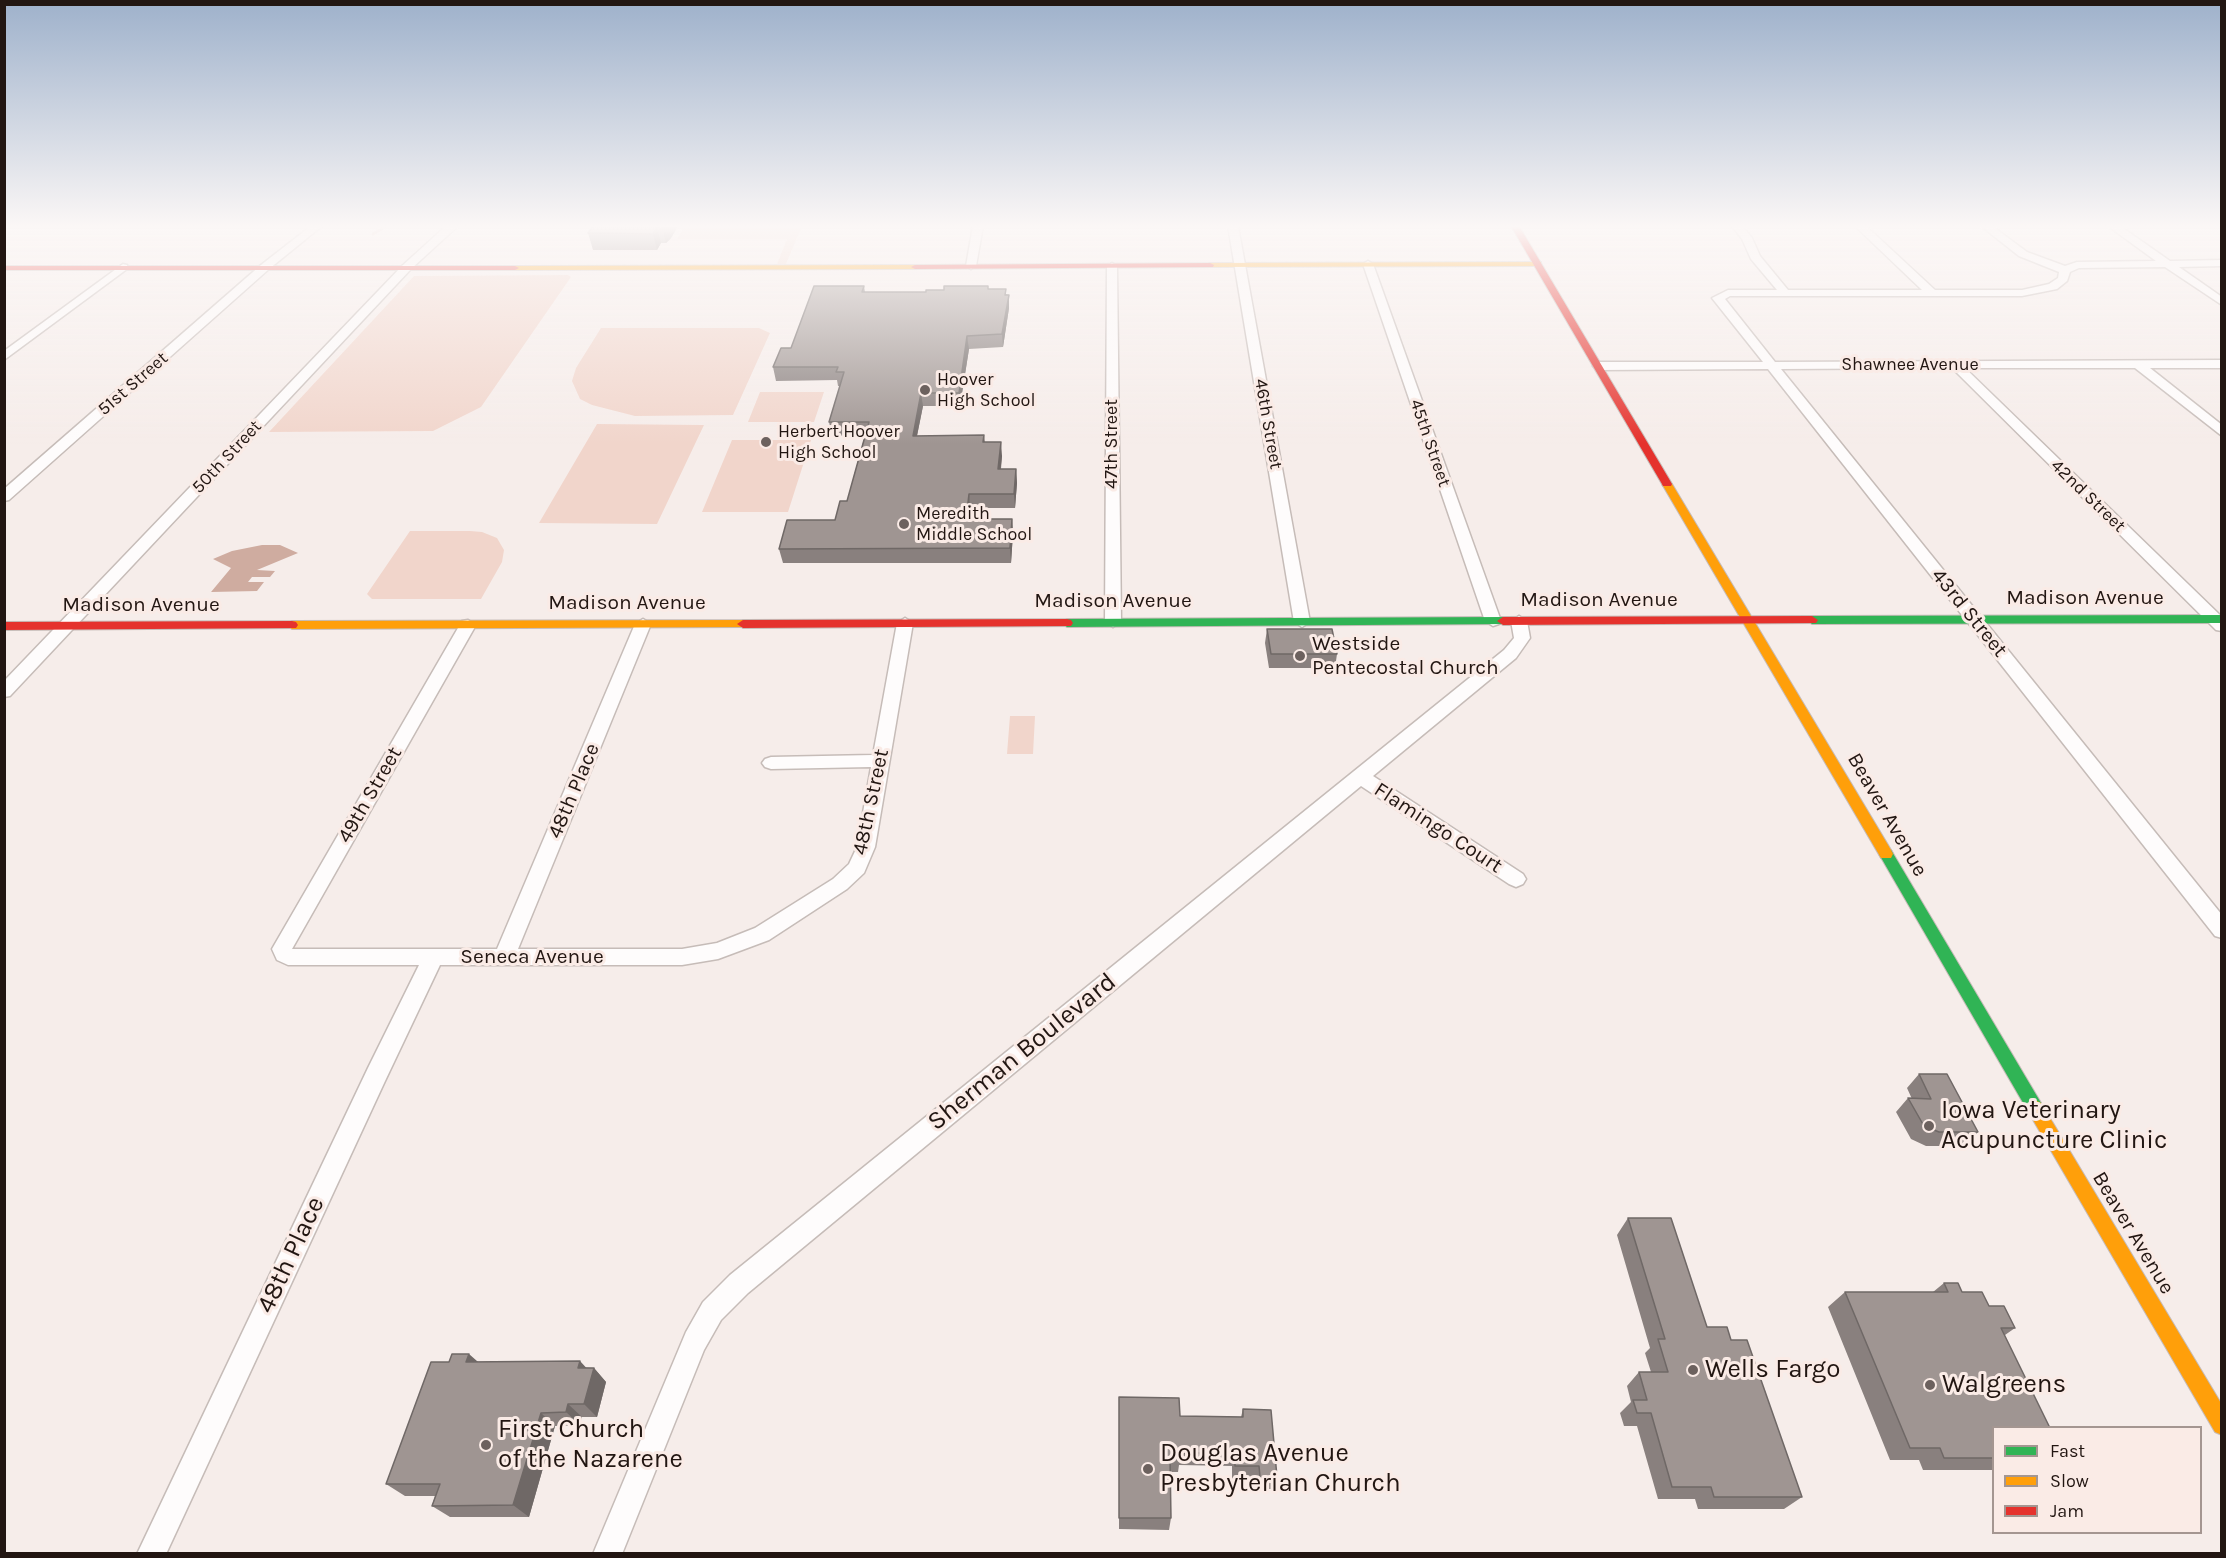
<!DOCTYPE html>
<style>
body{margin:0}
#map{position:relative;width:2226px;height:1558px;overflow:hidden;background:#f6edea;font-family:Karla,sans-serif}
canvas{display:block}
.frame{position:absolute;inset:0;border:6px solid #221612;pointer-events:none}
.legend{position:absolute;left:1992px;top:1426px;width:210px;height:108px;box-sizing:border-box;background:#faebe6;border:2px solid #a49691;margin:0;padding:8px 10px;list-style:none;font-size:18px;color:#221612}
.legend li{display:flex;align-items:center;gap:12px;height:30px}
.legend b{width:30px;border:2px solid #a49691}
</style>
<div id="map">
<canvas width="2226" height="1558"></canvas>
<div class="frame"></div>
<ul class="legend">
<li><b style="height:8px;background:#30b455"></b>Fast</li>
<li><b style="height:8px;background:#ff9f0a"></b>Slow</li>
<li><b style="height:8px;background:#e5322d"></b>Jam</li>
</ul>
</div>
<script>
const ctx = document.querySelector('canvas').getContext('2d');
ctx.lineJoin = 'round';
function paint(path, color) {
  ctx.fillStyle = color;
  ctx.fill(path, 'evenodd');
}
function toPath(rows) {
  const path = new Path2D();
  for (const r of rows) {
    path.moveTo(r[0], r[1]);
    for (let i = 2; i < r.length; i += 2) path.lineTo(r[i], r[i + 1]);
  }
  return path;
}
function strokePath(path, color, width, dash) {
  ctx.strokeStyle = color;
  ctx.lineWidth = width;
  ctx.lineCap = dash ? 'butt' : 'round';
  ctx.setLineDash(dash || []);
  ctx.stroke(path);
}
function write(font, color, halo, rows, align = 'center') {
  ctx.font = font + ' Karla,sans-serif';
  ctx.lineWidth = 6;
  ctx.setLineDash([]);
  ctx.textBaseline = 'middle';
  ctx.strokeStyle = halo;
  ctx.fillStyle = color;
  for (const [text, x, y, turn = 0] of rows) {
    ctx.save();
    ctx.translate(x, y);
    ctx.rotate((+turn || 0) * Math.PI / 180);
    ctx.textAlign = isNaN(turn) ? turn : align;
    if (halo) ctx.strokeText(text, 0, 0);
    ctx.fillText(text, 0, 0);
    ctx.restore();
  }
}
const green = toPath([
 [685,226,802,226,786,264,777,264,787,239,677,239],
 [568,275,571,277,481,407,433,431,269,432,414,276],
 [601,328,759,328,770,333,733,415,635,416,592,405,580,399,572,381,576,368],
 [760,392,824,392,814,422,748,422],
 [597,424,704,425,657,524,539,523],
 [732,440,811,440,788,512,702,512],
 [410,531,470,531,482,532,497,538,504,550,502,562,481,599,372,599,367,594],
 [1010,716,1035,716,1033,754,1007,754]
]);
const water = toPath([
 [262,545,280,545,298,553,257,570,275,571,270,577,252,577,248,582,264,582,257,591,211,592,231,568,213,559,232,551]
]);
const stream = toPath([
 [373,234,386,226]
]);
const street = toPath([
 [311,226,322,226,269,269,9,500,4,501,4,489,261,265,311,226],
 [446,226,458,226,411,269,10,696,4,697,4,681,403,265,446,226],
 [973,226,983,226,976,266,971,269,966,266,973,226],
 [1228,226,1238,226,1310,622,1302,627,1294,622,1228,226],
 [1732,226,1742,226,1752,238,1760,256,1788,290,1922,290,1855,226,1866,226,1935,290,2022,290,2049,284,2058,278,2059,272,2019,256,1981,226,1992,226,2027,252,2065,266,2077,262,2156,261,2108,226,2120,226,2170,261,2222,260,2222,266,2179,267,2222,297,2222,305,2165,267,2079,268,2070,272,2067,281,2057,289,2022,296,1730,296,1725,299,1775,362,2222,360,2222,368,2150,368,2222,425,2222,436,2135,368,1965,368,2222,617,2222,631,2216,630,1952,368,1781,369,2222,915,2222,938,2215,936,1768,369,1599,370,1593,366,1599,362,1763,362,1712,298,1728,290,1777,290,1751,259,1742,239,1732,226],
 [1368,261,1373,264,1501,621,1499,624,1493,626,1485,621,1363,264,1368,261],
 [1112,263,1117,266,1121,622,1113,627,1105,622,1107,266,1112,263],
 [123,264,127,265,127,269,4,360,4,351,123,264],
 [1519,616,1527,621,1530,638,1516,658,1373,776,1523,874,1526,879,1523,884,1516,887,1509,884,1361,786,748,1293,721,1320,704,1350,622,1554,593,1554,686,1332,703,1302,730,1275,1504,650,1514,638,1511,621,1519,616],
 [905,618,913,623,875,847,864,873,847,889,769,940,718,959,682,965,440,965,385,1081,166,1554,137,1554,368,1068,419,965,288,965,277,960,272,949,462,621,468,620,476,625,292,949,497,949,635,624,643,619,651,624,518,949,682,949,717,943,755,928,833,879,849,864,857,847,871,767,771,769,765,767,762,763,765,759,771,757,873,755,897,623,905,618]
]);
const fast = toPath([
 [2222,615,2222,623,1812,624,1806,620,1812,616,2222,615],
 [1503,617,1509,621,1507,624,1067,627,1061,623,1067,619,1503,617],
 [1886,849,1891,850,2041,1103,2044,1108,2041,1113,2035,1116,2029,1113,1879,854,1881,850,1886,849]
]);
const slow = toPath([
 [1538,262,1541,262,1541,266,1210,267,1206,265,1210,263,1538,262],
 [915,265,918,265,918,269,515,270,511,268,515,266,915,265],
 [1667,481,1672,484,1891,850,1893,854,1891,858,1881,858,1662,484,1667,481],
 [743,620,747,621,749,624,747,627,292,629,286,625,292,621,743,620],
 [2035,1100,2041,1103,2222,1405,2222,1435,2215,1432,2029,1113,2026,1108,2029,1103,2035,1100]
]);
const jam = toPath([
 [1511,226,1519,226,1672,484,1671,486,1663,486,1662,484,1511,226],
 [1210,263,1214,265,1213,267,915,269,911,267,915,265,1210,263],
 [4,266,515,266,519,268,515,270,4,270,4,266],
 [1812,616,1818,620,1816,623,1503,625,1497,621,1503,617,1812,616],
 [1067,619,1071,620,1073,623,1071,626,743,628,737,624,743,620,1067,619],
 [292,621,296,622,298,625,296,628,4,630,4,622,292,621]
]);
const wall = toPath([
 [593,226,678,226,671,238,666,243,661,243,657,250,593,250,588,233],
 [864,286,865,292,926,292,989,289,1009,295,1009,308,1003,347,969,349,960,406,923,406,917,436,984,435,985,442,1002,456,1001,469,1016,469,1017,483,1015,508,970,508,969,519,1012,519,1013,533,1011,563,783,563,779,549,835,520,847,501,865,435,832,436,829,422,840,386,838,386,837,380,776,381,773,367],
 [1267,629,1337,654,1335,668,1269,668,1265,643],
 [1919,1074,1978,1132,1964,1146,1926,1146,1911,1139,1896,1112,1908,1098,1912,1099,1907,1088],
 [1628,1218,1707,1327,1731,1340,1802,1497,1784,1509,1698,1509,1695,1499,1658,1499,1637,1426,1624,1426,1620,1413,1631,1402,1627,1386,1639,1372,1651,1372,1645,1353,1650,1348,1617,1235],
 [1944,1283,1989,1306,2015,1328,2005,1335,1994,1428,1994,1470,1923,1470,1919,1460,1890,1460,1828,1307,1845,1292,1933,1292],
 [449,1362,478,1362,594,1368,606,1382,597,1417,582,1417,580,1425,555,1426,529,1517,450,1517,432,1506,435,1496,405,1496,386,1484],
 [1119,1397,1180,1416,1241,1417,1243,1409,1277,1477,1272,1489,1256,1489,1255,1479,1232,1479,1232,1466,1179,1465,1178,1472,1170,1472,1171,1518,1169,1530,1119,1529]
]);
const shadedWall = toPath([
 [663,226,678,226,671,238,666,243,662,227],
 [657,227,661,243,657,250,653,234],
 [1009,295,1009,308,1003,347,1002,334],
 [967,336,969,349,960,406,959,393],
 [921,393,923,406,914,450,913,436],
 [1001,442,1002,456,999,483,998,469],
 [1016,469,1017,483,1015,508,1014,494],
 [969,494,970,508,967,533,966,519],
 [1012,519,1013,533,1011,563,1010,548],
 [469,1354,485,1368,466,1362],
 [580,1361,592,1374,594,1368,606,1382,597,1417,584,1404,578,1368],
 [568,1404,582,1417,580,1425,566,1412],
 [541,1413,555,1426,529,1517,513,1505]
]);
const building = toPath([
 [593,226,663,226,662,227,657,227,653,234,588,233,593,226],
 [814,286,864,286,862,292,926,292,926,290,944,290,944,286,988,286,988,289,1006,289,1005,295,1009,295,1002,334,967,336,959,393,921,393,913,436,984,435,983,442,1001,442,998,469,1016,469,1014,494,969,494,966,519,1012,519,1010,548,779,549,787,520,835,520,840,501,847,501,869,422,829,422,844,372,836,372,838,367,773,367,781,348,791,348,814,286],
 [1267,629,1332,629,1337,654,1271,654,1267,629],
 [1919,1074,1947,1074,1978,1132,1939,1132,1924,1126,1908,1098,1931,1099,1919,1074],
 [1628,1218,1671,1218,1707,1327,1727,1327,1731,1340,1747,1340,1802,1497,1714,1497,1711,1487,1672,1487,1651,1413,1637,1413,1633,1400,1647,1400,1639,1372,1668,1372,1658,1339,1665,1339,1628,1218],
 [1944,1283,1958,1283,1962,1292,1982,1292,1989,1306,2004,1306,2015,1328,2001,1328,2050,1428,1994,1428,1994,1458,1944,1458,1940,1448,1910,1448,1845,1292,1948,1292,1944,1283],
 [452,1354,469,1354,466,1362,580,1361,578,1368,594,1368,584,1404,568,1404,566,1412,541,1413,513,1505,432,1506,440,1484,386,1484,431,1362,449,1362,452,1354],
 [1119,1397,1179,1398,1180,1416,1243,1417,1243,1409,1271,1410,1277,1477,1260,1477,1259,1466,1235,1466,1235,1453,1180,1453,1180,1459,1170,1459,1171,1518,1119,1518,1119,1397]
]);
const markers = [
 [925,390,6,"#6c615e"],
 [766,442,6,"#6c615e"],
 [904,524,6,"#6c615e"],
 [1300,656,6,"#6c615e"],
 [1929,1126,6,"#6c615e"],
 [1693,1370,6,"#6c615e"],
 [1930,1385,6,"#6c615e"],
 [486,1445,6,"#6c615e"],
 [1148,1469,6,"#6c615e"]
];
const farStreetnames = [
 ["Shawnee Avenue",1910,365],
 ["51st Street",133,384,-41],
 ["46th Street",1268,424,80],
 ["45th Street",1430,443,71],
 ["47th Street",1112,444,-90],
 ["50th Street",227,457,-47],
 ["42nd Street",2088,496,44]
];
const farPoinames = [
 ["Hoover",937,380],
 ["High School",937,401],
 ["Herbert Hoover",778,432],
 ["High School",778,453],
 ["Meredith",916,514],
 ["Middle School",916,535]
];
const streetNames = [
 ["Madison Avenue",2085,598],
 ["Madison Avenue",1599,600],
 ["Madison Avenue",1113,601],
 ["Madison Avenue",627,603],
 ["Madison Avenue",141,605],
 ["43rd Street",1969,613,51],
 ["48th Place",574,791,-67],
 ["49th Street",370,795,-60],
 ["48th Street",871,802,-78],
 ["Beaver Avenue",1887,815,60],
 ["Flamingo Court",1438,828,33],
 ["Seneca Avenue",532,957],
 ["Beaver Avenue",2133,1233,59]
];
const poiNames = [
 ["Westside",1312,644],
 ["Pentecostal Church",1312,668]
];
const nearStreetnames = [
 ["Sherman Boulevard",1022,1052,-39],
 ["48th Place",291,1255,-65]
];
const nearPoinames = [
 ["Iowa Veterinary",1941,1111],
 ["Acupuncture Clinic",1941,1141],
 ["Wells Fargo",1705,1370],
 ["Walgreens",1942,1385],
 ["First Church",498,1430],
 ["of the Nazarene",498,1460],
 ["Douglas Avenue",1160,1454],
 ["Presbyterian Church",1160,1484]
];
paint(green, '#f1d5cb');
paint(water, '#cfaca0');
strokePath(stream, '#cfaca0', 3);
strokePath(street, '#c6bcb8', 3);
strokePath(fast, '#c6bcb8', 2);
strokePath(slow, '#c6bcb8', 2);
strokePath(jam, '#c6bcb8', 2);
paint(street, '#fefcfc');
paint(fast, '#30b455');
paint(slow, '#ff9f0a');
paint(jam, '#e5322d');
paint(wall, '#89807e');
paint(shadedWall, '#6f6866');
paint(building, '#9f9592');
strokePath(building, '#6f6866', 1.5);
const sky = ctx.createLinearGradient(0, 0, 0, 444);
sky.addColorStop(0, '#9eb1cb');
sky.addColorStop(0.51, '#fbf7f6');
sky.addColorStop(1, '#fbf7f600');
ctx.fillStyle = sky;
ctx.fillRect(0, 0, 2226, 444);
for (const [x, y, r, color] of markers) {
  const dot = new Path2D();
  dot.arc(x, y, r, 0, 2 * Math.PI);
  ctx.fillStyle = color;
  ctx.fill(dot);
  strokePath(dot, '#faebe6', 2);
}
write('18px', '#221612', '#faebe6', farStreetnames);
write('18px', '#221612', '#faebe6', farPoinames, 'left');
write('21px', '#221612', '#faebe6', streetNames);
write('21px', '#221612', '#faebe6', poiNames, 'left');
write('26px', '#221612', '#faebe6', nearStreetnames);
write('26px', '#221612', '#faebe6', nearPoinames, 'left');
</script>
